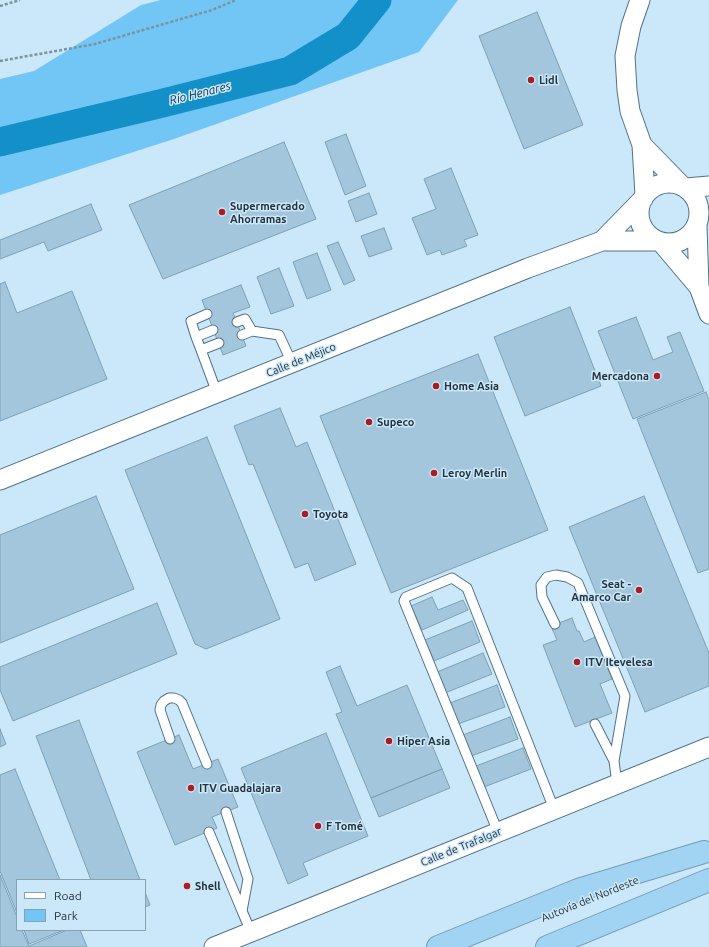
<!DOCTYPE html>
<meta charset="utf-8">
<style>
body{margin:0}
#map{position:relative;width:709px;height:947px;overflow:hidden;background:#cbe8fa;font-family:Ubuntu,sans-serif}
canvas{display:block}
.legend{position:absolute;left:16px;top:879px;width:130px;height:52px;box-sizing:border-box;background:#cbe8fa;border:1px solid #89a0ae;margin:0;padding:5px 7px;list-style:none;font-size:12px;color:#25333c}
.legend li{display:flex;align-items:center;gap:8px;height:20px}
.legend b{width:20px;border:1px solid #89a0ae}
</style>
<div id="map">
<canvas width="709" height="947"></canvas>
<ul class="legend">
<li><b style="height:5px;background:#fff"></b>Road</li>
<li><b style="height:11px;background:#72c6f6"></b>Park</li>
</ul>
</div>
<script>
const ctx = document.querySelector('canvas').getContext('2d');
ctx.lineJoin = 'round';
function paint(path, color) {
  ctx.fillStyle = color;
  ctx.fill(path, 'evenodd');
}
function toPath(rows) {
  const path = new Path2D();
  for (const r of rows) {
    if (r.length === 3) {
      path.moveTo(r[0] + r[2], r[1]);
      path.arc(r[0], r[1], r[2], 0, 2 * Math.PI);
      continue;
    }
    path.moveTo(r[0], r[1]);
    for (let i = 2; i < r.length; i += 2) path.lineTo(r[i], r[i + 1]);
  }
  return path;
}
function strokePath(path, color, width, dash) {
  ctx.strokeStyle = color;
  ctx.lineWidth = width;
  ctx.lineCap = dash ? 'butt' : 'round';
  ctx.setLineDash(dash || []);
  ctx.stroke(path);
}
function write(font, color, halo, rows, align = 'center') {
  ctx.font = font + ' Ubuntu,sans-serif';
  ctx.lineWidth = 3;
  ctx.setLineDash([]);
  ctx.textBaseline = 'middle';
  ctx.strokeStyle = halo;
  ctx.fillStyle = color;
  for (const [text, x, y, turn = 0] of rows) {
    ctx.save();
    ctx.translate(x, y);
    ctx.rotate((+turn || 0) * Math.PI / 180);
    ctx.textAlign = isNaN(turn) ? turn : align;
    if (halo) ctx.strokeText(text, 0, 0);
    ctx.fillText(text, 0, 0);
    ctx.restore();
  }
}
const green = toPath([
 [161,0,458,0,419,52,174,139,0,195,0,79,34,71,141,5]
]);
const river = toPath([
 [0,142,159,104,290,71,348,36,377,0]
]);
const building = toPath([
 [537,12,583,125,524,149,479,36,537,12],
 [346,134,366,186,345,195,325,142,346,134],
 [284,142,316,219,163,279,129,205,284,142],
 [451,168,478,235,464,240,467,246,442,255,440,250,427,255,412,218,436,209,424,179,451,168],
 [369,193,377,214,356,222,348,201,369,193],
 [91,204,102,230,48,251,44,242,0,259,0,240,91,204],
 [384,228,392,249,369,257,361,236,384,228],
 [338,242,355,280,344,285,327,246,338,242],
 [317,253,331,290,307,299,293,262,317,253],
 [279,268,294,306,271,314,257,277,279,268],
 [5,282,17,313,72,291,107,379,0,421,0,284,5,282],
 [241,285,250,307,233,313,246,346,223,355,202,300,241,285],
 [570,307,601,386,525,416,494,337,570,307],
 [636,317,653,360,673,352,667,337,680,332,704,391,633,419,598,331,636,317],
 [478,354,548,530,391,593,320,416,478,354],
 [706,392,709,400,709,569,698,573,637,419,706,392],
 [280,408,296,447,307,442,356,564,315,581,308,563,295,568,253,464,249,465,234,426,280,408],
 [207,437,280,619,206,649,195,644,125,470,207,437],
 [96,496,134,589,0,643,0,535,96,496],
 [644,496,709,653,709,686,645,712,569,527,644,496],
 [432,597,438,610,463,600,468,610,422,630,411,606,432,597],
 [157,603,177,654,13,721,0,690,0,667,157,603],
 [572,618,577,631,579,631,584,642,595,637,612,679,600,684,612,713,575,727,543,645,557,640,551,626,572,618],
 [472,621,480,642,434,661,425,640,472,621],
 [483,653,492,674,445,693,437,672,483,653],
 [340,666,357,706,407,685,442,769,371,798,336,714,342,712,326,672,340,666],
 [497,685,505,707,458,724,450,703,497,685],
 [510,717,518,739,471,756,463,735,510,717],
 [79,720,140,880,91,880,36,736,79,720],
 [0,729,6,744,0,747,0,729],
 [326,733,368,836,303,863,308,875,288,884,241,768,326,733],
 [179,735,193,769,218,759,238,807,212,817,217,828,175,845,137,752,179,735],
 [523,748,531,769,484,787,476,766,523,748],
 [15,769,60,880,17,880,17,913,0,871,0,775,15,769],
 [442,769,450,788,379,817,371,798,442,769],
 [0,875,17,917,17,930,22,930,29,946,67,930,80,930,87,947,0,947,0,875],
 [145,892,150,905,145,907,145,892],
 [24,930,64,930,29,944,24,930]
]);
const path = toPath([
 [0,6,20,0],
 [0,61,95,44,212,10,236,0]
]);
const lane = toPath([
 [237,322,245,319,252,331],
 [242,335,252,331,279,335,292,363],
 [196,337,191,321,207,314],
 [201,350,196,337,213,330],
 [217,393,201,350,219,343],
 [555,624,542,597,541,585,547,577,556,575,567,577,578,583,625,696,614,761,595,724],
 [170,739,160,710,161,705,164,701,169,698,174,698,179,700,182,703,207,764],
 [614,761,617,784],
 [209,832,242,911,248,879,226,812],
 [498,832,404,601,406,597,452,578,467,588,554,809],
 [242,911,251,932]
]);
const street = toPath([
 [640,0,631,26,625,56,627,90,630,111,642,145,645,195],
 [642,145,682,186],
 [669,213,30],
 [686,188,709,186],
 [697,226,699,287,709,314],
 [602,241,643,199],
 [661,242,699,287],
 [0,480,528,268,602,241,657,241],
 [214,947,709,747]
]);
const highway = toPath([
 [438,947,578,890,704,852],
 [547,947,709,880]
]);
const markers = [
 [531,80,4,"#ad1a22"],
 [222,212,4,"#ad1a22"],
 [657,376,4,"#ad1a22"],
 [436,386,4,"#ad1a22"],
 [369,422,4,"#ad1a22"],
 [434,473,4,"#ad1a22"],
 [305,514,4,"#ad1a22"],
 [639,590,4,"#ad1a22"],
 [577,662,4,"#ad1a22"],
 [389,741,4,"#ad1a22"],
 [191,788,4,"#ad1a22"],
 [318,826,4,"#ad1a22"],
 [187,886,4,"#ad1a22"]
];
const poiNames = [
 ["Lidl",539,80],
 ["Supermercado",230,206],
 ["Ahorramas",230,219],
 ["Mercadona",649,376,"right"],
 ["Home Asia",444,386],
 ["Supeco",377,422],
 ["Leroy Merlin",442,473],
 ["Toyota",313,514],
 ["Seat -",631,584,"right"],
 ["Amarco Car",631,597,"right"],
 ["ITV Itevelesa",585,662],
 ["Hiper Asia",397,741],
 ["ITV Guadalajara",199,788],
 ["F Tomé",326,826],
 ["Shell",195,886]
];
const streetNames = [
 ["Calle de Méjico",301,360,-22],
 ["Calle de Trafalgar",461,847,-22],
 ["Autovía del Nordeste",590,899,-22]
];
const waterNames = [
 ["Río Henares",200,93,-14]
];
paint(green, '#72c6f6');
strokePath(river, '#1390c7', 29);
paint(building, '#a3c6dc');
strokePath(building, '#7ea0b5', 1);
strokePath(lane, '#527387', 11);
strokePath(street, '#527387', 21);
strokePath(highway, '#769cb3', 24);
strokePath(path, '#7c929f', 2.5, [3, 2]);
strokePath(lane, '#fff', 9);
strokePath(street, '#fff', 19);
strokePath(highway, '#a1d4f3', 22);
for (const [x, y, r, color] of markers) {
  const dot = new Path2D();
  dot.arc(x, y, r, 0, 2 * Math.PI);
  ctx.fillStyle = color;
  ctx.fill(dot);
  strokePath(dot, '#cbe8fa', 1.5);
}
write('bold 11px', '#25333c', '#cbe8fa', poiNames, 'left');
write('11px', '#25333c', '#cbe8fa', streetNames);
write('italic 12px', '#02334a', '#cbe8fa', waterNames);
</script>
